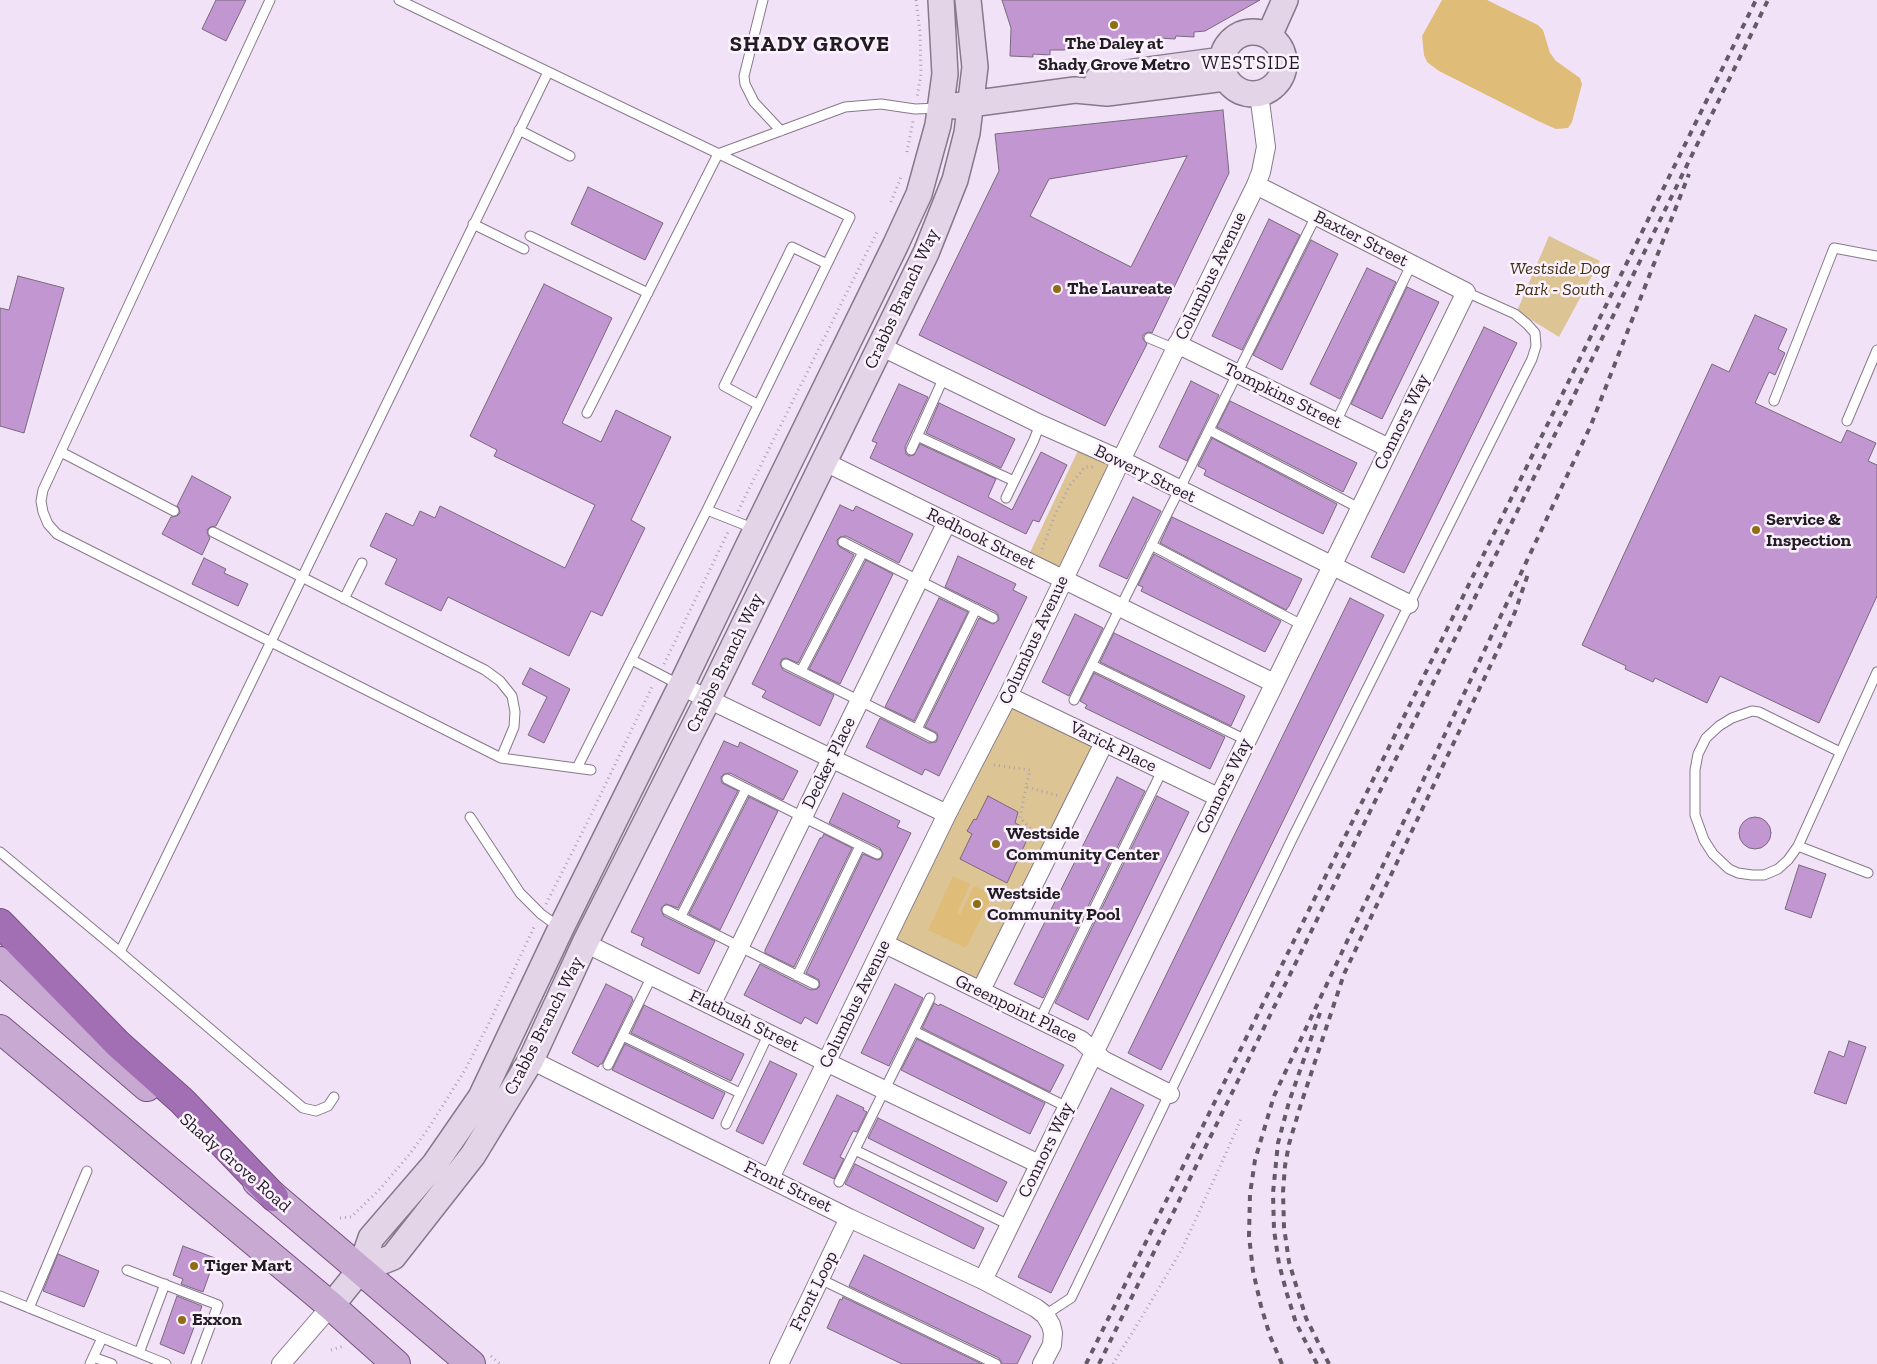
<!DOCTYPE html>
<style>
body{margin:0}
canvas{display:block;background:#f2e2f7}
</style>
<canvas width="1877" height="1364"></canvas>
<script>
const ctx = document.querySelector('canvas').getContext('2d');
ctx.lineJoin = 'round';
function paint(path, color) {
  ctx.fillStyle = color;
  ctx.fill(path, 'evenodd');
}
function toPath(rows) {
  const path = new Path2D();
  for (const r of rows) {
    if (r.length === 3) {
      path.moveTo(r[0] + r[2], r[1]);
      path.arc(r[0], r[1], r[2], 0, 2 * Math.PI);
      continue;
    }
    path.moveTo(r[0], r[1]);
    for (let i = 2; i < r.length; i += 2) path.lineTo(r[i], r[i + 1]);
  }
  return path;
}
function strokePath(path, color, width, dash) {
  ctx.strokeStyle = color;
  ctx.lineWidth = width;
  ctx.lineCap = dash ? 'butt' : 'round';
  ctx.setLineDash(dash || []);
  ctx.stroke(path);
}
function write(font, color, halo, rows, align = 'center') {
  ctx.font = font + ' "Zilla Slab",serif';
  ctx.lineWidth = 5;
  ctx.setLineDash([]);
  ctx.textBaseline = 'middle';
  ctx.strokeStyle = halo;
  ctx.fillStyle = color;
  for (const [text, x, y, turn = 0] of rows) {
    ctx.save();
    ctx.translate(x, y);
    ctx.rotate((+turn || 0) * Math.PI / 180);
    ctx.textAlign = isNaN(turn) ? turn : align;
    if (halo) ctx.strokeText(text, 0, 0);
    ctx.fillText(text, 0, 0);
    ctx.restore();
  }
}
const green = toPath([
 [1549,236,1600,261,1559,337,1517,311],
 [1082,442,1121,460,1063,579,1026,561],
 [1009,700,1104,743,980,988,887,943]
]);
const water = toPath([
 [1442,0,1487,0,1538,25,1543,30,1550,53,1556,61,1580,78,1582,84,1572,122,1568,128,1556,129,1538,121,1439,71,1427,62,1424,55,1422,36],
 [953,876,970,884,957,913,960,915,974,886,993,894,966,948,928,930]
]);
const building = toPath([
 [216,0,246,0,226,41,202,29,216,0],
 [1002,0,1260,0,1205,31,1194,32,1194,37,1176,36,1175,39,1159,38,1158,41,1121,39,1122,45,1104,45,1104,48,1086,47,1086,50,1050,50,1050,55,1033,54,1033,57,1010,56,1011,28,1002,0],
 [1223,110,1229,173,1152,333,1148,332,1143,335,1143,339,1147,344,1105,426,919,335,999,171,995,134,1223,110],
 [1187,156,1131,267,1030,216,1049,179,1187,156],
 [588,187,663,223,645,260,571,224,588,187],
 [1269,219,1300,235,1242,350,1212,336,1269,219],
 [1311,240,1338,254,1282,370,1253,355,1311,240],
 [1367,268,1396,282,1340,399,1310,384,1367,268],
 [18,276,64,288,24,433,0,426,0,308,9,310,18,276],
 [544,284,612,318,562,423,601,442,616,410,671,437,631,520,645,528,602,616,591,611,569,656,448,597,441,611,385,584,397,559,370,546,386,513,413,526,420,511,435,518,440,506,565,568,595,505,494,456,497,450,470,436,544,284],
 [1407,287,1439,302,1382,419,1351,404,1407,287],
 [1755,315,1787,329,1778,349,1785,353,1775,375,1769,372,1755,403,1841,443,1847,430,1876,443,1868,461,1877,465,1877,596,1819,723,1720,676,1707,703,1655,678,1653,682,1625,669,1626,666,1582,645,1712,364,1729,372,1755,315],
 [1484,327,1517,343,1404,573,1371,557,1484,327],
 [1191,381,1219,395,1187,461,1159,447,1191,381],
 [899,384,928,397,905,447,906,454,909,456,914,455,920,444,996,479,988,497,1012,510,1041,452,1067,465,1039,522,1033,520,1026,534,870,458,877,443,872,441,899,384],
 [1230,401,1357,463,1343,492,1217,427,1230,401],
 [939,403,1015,439,1001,468,926,433,939,403],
 [1212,438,1337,504,1323,534,1204,475,1206,470,1198,466,1212,438],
 [192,476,231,497,216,526,210,527,207,530,208,535,210,538,202,555,162,534,171,517,177,516,180,513,179,508,177,506,192,476],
 [1133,497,1161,511,1127,579,1099,566,1133,497],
 [840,505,853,511,856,506,913,534,899,563,846,536,840,537,837,540,838,545,840,547,854,555,798,663,786,658,782,659,780,664,783,670,834,695,820,726,762,697,766,691,752,684,840,505],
 [1172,517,1302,579,1289,606,1286,610,1160,543,1172,517],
 [1154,554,1281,621,1265,652,1141,591,1143,587,1138,585,1154,554],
 [958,556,1016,584,1013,590,1027,597,939,776,925,769,922,775,866,747,880,718,929,743,936,742,938,737,937,733,925,727,979,618,993,624,999,620,998,615,996,612,945,587,958,556],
 [204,558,226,569,224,573,248,584,238,606,192,584,204,558],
 [866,560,893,574,840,684,809,669,866,560],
 [939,598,968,612,914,721,885,707,939,598],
 [1350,598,1384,615,1161,1070,1128,1053,1350,598],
 [1075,614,1103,628,1069,696,1042,682,1075,614],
 [1114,633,1245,696,1231,726,1100,662,1114,633],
 [530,668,570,689,544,743,528,735,547,697,522,684,530,668],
 [1094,673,1225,737,1210,769,1085,708,1087,705,1080,701,1094,673],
 [724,741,738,747,740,742,798,771,783,800,730,773,724,774,721,777,722,783,738,791,678,908,666,904,662,907,661,910,664,916,715,941,699,974,641,945,644,938,631,932,724,741],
 [1117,777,1145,791,1043,998,1041,997,1014,984,1117,777],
 [843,793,900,821,897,827,911,833,817,1024,805,1017,801,1024,744,995,760,964,811,990,817,989,820,986,819,980,806,973,863,854,877,860,881,859,883,854,880,848,829,823,843,793],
 [988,796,1018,812,1015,823,1031,831,1007,883,960,859,972,834,967,831,974,819,976,820,988,796],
 [1157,796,1189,812,1088,1020,1055,1003,1157,796],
 [749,797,778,811,720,930,689,914,749,797],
 [1755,833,16],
 [824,834,852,848,794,967,765,953,765,950,820,838,822,838,824,834],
 [1799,865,1826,874,1811,918,1785,909,1799,865],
 [606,984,632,997,632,999,633,1000,602,1064,600,1064,598,1067,572,1053,606,984],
 [895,984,923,998,889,1066,861,1053,895,984],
 [934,1003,939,1006,940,1004,1064,1065,1050,1092,922,1028,934,1003],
 [644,1005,744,1054,731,1081,631,1033,644,1005],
 [917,1039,1045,1103,1030,1134,901,1070,917,1039],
 [1849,1041,1866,1047,1846,1104,1814,1093,1829,1051,1844,1057,1849,1041],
 [625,1044,725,1093,713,1119,612,1070,625,1044],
 [770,1061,797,1074,763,1144,736,1131,770,1061],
 [1111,1088,1144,1105,1051,1293,1018,1277,1111,1088],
 [837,1095,864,1108,863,1110,867,1112,857,1132,853,1131,840,1157,844,1159,834,1179,803,1164,837,1095],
 [878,1118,1007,1182,997,1202,868,1138,878,1118],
 [855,1164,984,1228,974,1249,845,1184,855,1164],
 [183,1246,215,1258,203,1292,181,1284,183,1279,173,1275,183,1246],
 [58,1254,99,1271,84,1307,43,1291,58,1254],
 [864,1255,1031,1336,1017,1364,1002,1364,999,1358,849,1286,864,1255],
 [177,1296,202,1306,184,1354,160,1344,177,1296],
 [843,1297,982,1364,902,1364,827,1328,840,1299,842,1300,843,1297]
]);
const path = toPath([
 [916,0,920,32,921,74,917,98],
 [907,152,913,121],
 [891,202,901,177],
 [738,511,877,232],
 [1042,549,1055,515,1070,485,1085,467,1092,467,1094,465],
 [664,664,729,530],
 [994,765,1030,770,1026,787,1060,796],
 [1026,787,1020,818,1031,829,1041,834],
 [546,904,588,821,653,685],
 [340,1218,351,1217,379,1190,409,1155,428,1129,465,1070,490,1021,535,925],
 [331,1350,344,1346],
 [491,1356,500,1364],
 [1113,1364,1146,1310,1182,1249,1222,1162,1242,1117]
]);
const lane = toPath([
 [270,0,43,490,41,501,43,512,48,524,57,534,501,758,591,770],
 [399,0,850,217,707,510,577,768],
 [763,0,744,76,745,84,754,102,781,131],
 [519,130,570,156],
 [473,224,524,249],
 [530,236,648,293],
 [1149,338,1175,349],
 [1774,401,1834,248,1877,256],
 [757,404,724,386,792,247,827,264],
 [587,413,718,154,845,107,881,104,915,109,940,108],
 [1847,421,1877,350],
 [1336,422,1411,265],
 [1209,430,1359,508],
 [917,436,1014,481],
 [911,450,944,377],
 [61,452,174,511],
 [1006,498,1034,440,1040,424],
 [707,510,755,529],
 [213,532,485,670,500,681,512,696,515,712,514,727,501,758],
 [843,542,993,618],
 [1151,545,1302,625],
 [344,599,362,563],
 [632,660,680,685],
 [786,664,932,737],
 [1092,665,1246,740],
 [801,671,863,552],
 [1074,700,1316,216],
 [917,729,976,609],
 [1840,752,1759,712,1752,711,1732,718,1719,726,1706,738,1698,754,1695,770,1695,815,1704,840,1713,854,1729,869,1738,873,1752,875,1764,875,1778,869,1788,860,1798,846,1877,672],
 [727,779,877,854],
 [470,817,520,893,541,914,559,927],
 [1798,846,1868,873],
 [0,852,120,952],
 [667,910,814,984],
 [681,916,746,789],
 [797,976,860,846],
 [1040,1019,1162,771],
 [914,1031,1067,1107],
 [623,1036,740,1093],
 [608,1065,652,976],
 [334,1097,328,1106,316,1111,303,1108,120,952,548,72],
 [726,1124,769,1033],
 [855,1150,1009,1225],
 [839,1182,930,998],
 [127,1270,218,1305,196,1364],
 [820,1279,996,1364],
 [0,1296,166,1364],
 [29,1308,87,1171],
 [1045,1315,1071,1298,1293,837,1532,359,1536,346,1535,333,1527,324,1515,314,1466,292],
 [139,1353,165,1284],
 [93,1357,112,1364],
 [90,1364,102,1338]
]);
const street = toPath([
 [1177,344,1389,448],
 [880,346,1040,424,1121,460,1409,604],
 [823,461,1274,683],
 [681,686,947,814],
 [1008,696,1218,797],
 [585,943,826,1062,1039,1164],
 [885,944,1081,1040,1103,1060,1170,1094],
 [981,990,1104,743],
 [711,1005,947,522],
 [531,1060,849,1218,983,1280,1036,1308,1045,1315,1051,1325,1053,1333,1052,1345,1042,1364],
 [770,1178,947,814,1008,696,1121,460,1256,185,1261,172,1266,147,1259,94],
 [983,1280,1466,292,1256,185],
 [281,1364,331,1306],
 [779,1364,849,1218]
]);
const secondary = toPath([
 [1253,63,31],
 [1269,36,1285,0],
 [1098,79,1104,76,1222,60],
 [955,106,1075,90,1107,93,1225,78],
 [360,1270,393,1257,473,1155,531,1060,585,943,708,699,926,253,955,180,967,133,975,67,968,0],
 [331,1306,360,1270,371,1238,434,1165,481,1097,561,928,681,686,756,530,895,246,919,194,938,125,945,74,941,0]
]);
const primary = toPath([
 [0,961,147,1087],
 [0,1029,331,1306,396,1364],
 [257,1182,471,1364]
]);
const highway = toPath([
 [0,923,118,1044,182,1101,274,1197]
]);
const rail = toPath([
 [1086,1364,1756,0],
 [1099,1364,1768,0],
 [1282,1364,1270,1336,1261,1306,1253,1271,1249,1236,1250,1194,1255,1160,1274,1096,1591,425,1689,174],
 [1317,1364,1296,1323,1287,1294,1279,1264,1274,1230,1273,1193,1278,1143,1289,1102,1321,1010],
 [1329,1364,1306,1318,1289,1262,1284,1227,1283,1192,1285,1166,1289,1144,1301,1104,1344,974,1503,639,1515,612,1529,571]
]);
const markers = [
 [1114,25,5,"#906d12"],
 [1057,289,5,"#906d12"],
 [1756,530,5,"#906d12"],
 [996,844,5,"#906d12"],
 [977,904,5,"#906d12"],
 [194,1266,5,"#906d12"],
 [182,1320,5,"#906d12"]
];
const poiNames = [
 ["The Daley at",1114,44,"center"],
 ["Shady Grove Metro",1114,65,"center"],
 ["The Laureate",1067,289],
 ["Service &",1766,520],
 ["Inspection",1766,541],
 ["Westside",1006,834],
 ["Community Center",1006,855],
 ["Westside",987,894],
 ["Community Pool",987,915],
 ["Tiger Mart",204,1266],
 ["Exxon",192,1320]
];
const streetNames = [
 ["Baxter Street",1361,239,27],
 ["Columbus Avenue",1211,276,-64],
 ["Crabbs Branch Way",902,299,-65],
 ["Tompkins Street",1283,396,26],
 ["Connors Way",1402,422,-64],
 ["Bowery Street",1145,474,26],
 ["Redhook Street",981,539,26],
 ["Columbus Avenue",1034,640,-65],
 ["Crabbs Branch Way",725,663,-64],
 ["Varick Place",1113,747,26],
 ["Decker Place",829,763,-64],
 ["Connors Way",1224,786,-64],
 ["Columbus Avenue",855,1004,-64],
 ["Greenpoint Place",1016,1009,26],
 ["Flatbush Street",744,1021,26],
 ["Crabbs Branch Way",544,1026,-63],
 ["Connors Way",1046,1150,-64],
 ["Shady Grove Road",235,1163,41],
 ["Front Street",788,1187,26],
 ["Front Loop",814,1291,-64]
];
const parkNames = [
 ["Westside Dog",1560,269],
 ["Park - South",1560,290]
];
const neighbourhoodNames = [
 ["WESTSIDE",1251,64]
];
const districtNames = [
 ["SHADY GROVE",810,45]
];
paint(green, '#dcc495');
paint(water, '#dfbd78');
paint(building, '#c296d0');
strokePath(building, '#786a7c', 1);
strokePath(lane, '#87798b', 11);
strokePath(street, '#87798b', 20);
strokePath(secondary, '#87798b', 28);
strokePath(primary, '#765281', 30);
strokePath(highway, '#765281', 30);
strokePath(path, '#aea1b1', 3, [1, 4]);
strokePath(lane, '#fff', 9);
strokePath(street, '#fff', 18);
strokePath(secondary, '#e3d4e8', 25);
strokePath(primary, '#c8a9d2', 28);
strokePath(highway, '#a36fb4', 28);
strokePath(rail, '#635a66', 4, [6, 6]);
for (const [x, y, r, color] of markers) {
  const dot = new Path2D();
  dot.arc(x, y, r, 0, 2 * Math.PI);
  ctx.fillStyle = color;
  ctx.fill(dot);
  strokePath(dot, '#fcf2ff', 2);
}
write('bold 18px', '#221c23', '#fcf2ff', poiNames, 'left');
write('18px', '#221c23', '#fcf2ff', streetNames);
write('italic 18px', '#403213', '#fcf2ff', parkNames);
ctx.letterSpacing = '1px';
write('19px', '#221c23', '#fcf2ff', neighbourhoodNames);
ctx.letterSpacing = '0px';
ctx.letterSpacing = '1px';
write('bold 22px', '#221c23', '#fcf2ff', districtNames);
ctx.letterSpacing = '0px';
</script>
